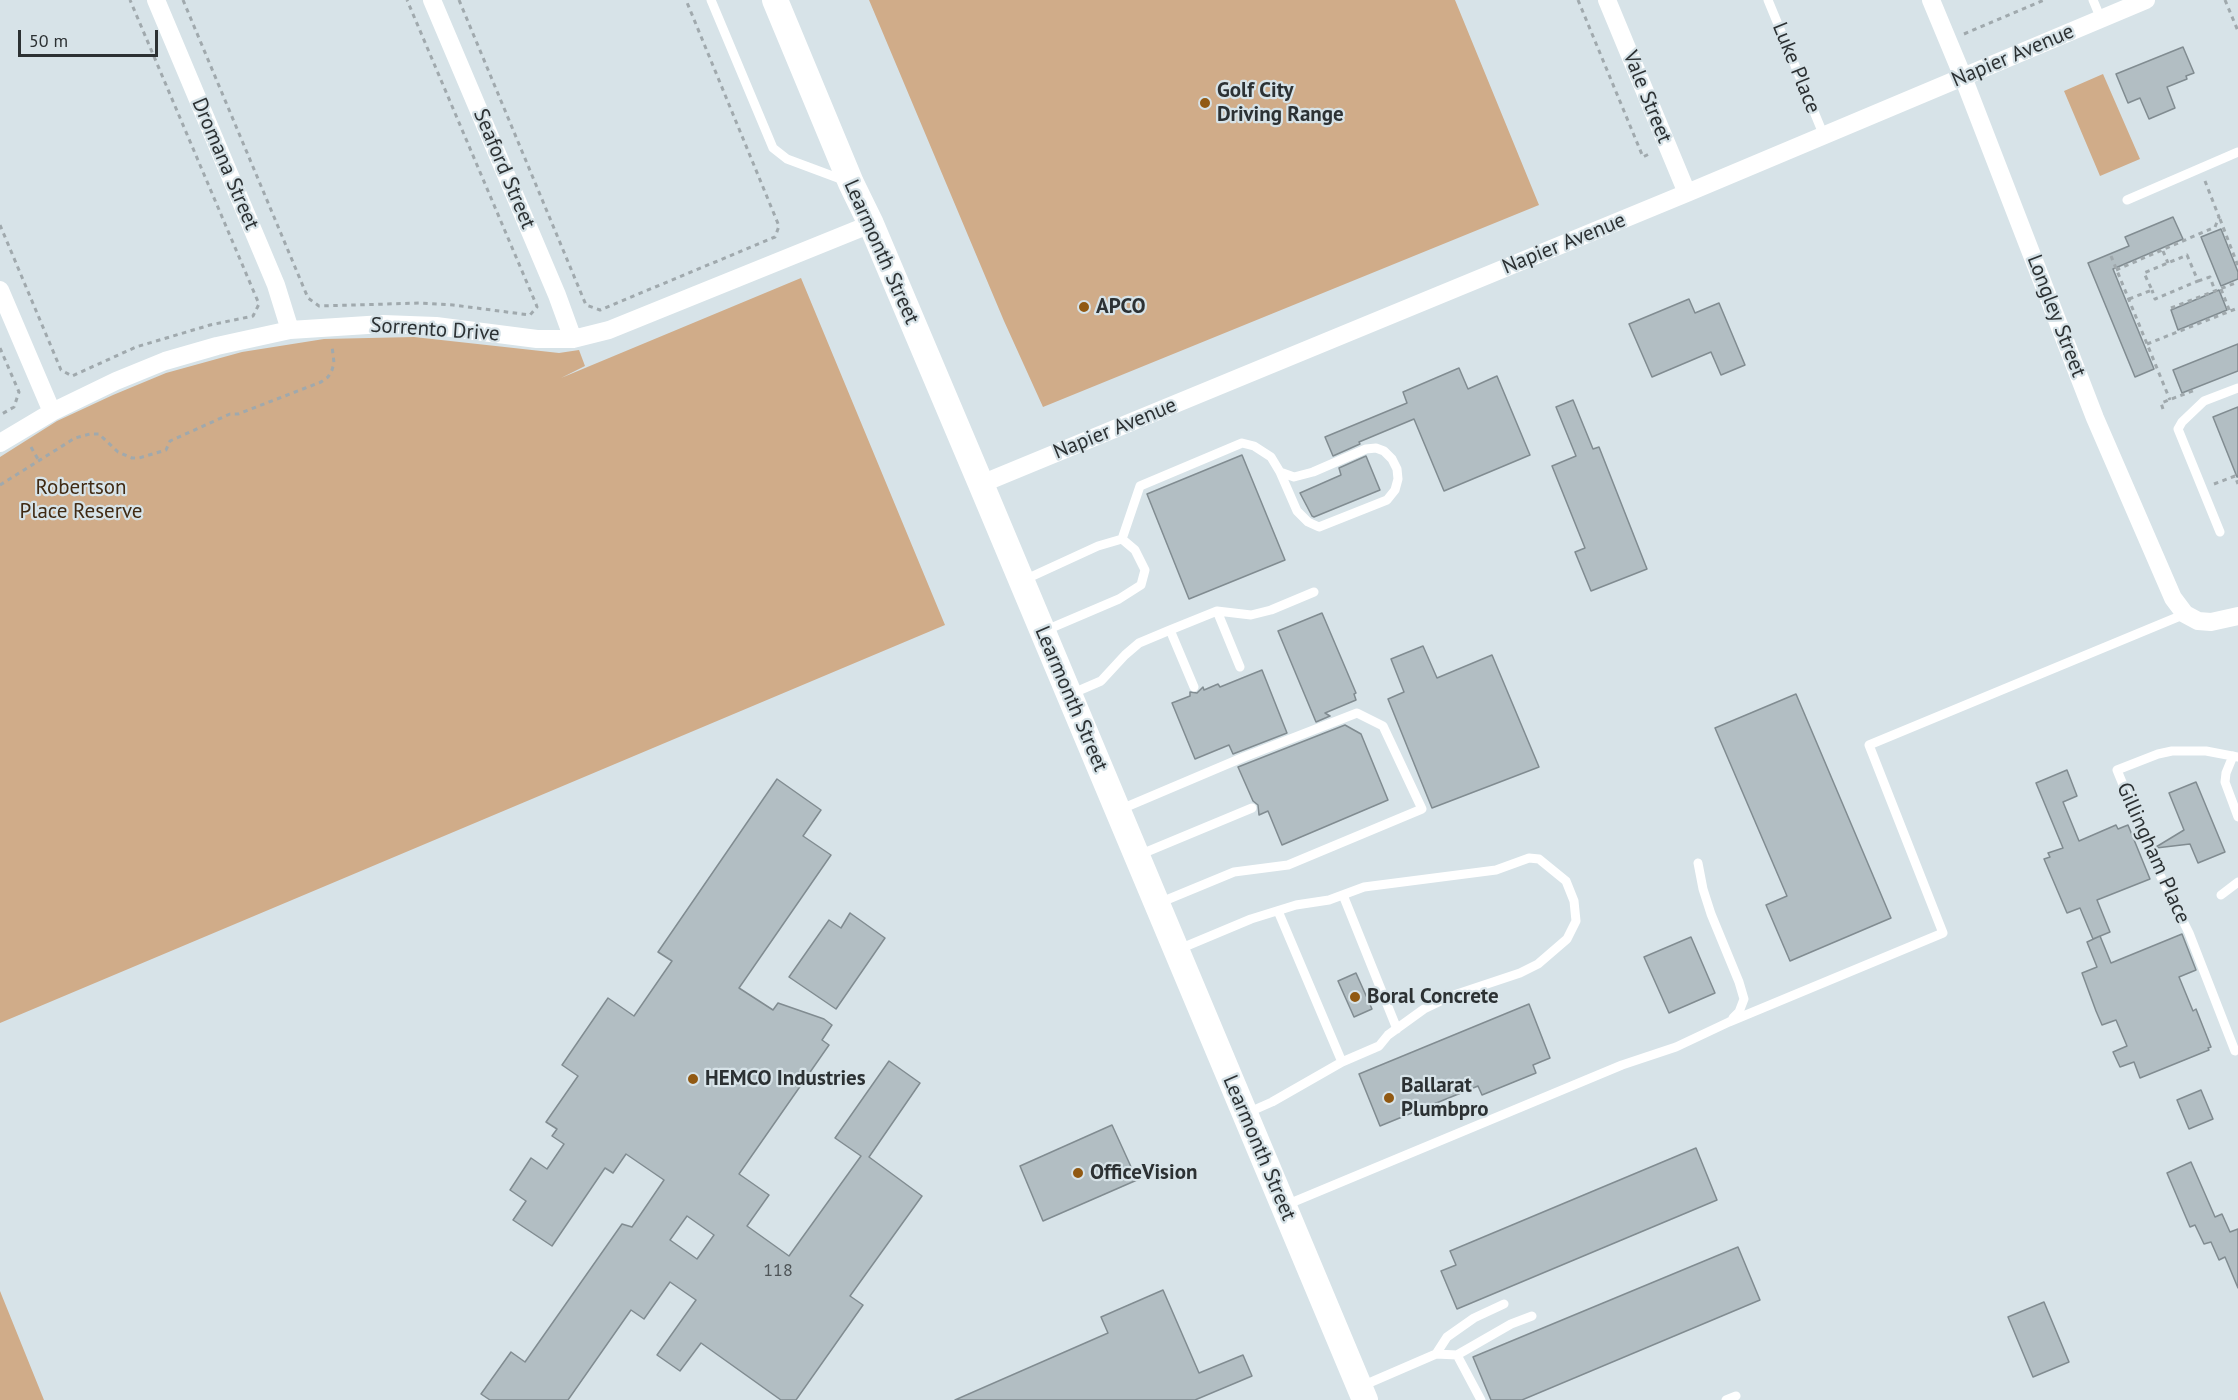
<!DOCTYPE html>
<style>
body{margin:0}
#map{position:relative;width:2238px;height:1400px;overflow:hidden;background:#d7e3e8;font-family:"PT Sans",sans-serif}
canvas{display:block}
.scale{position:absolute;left:18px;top:30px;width:140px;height:27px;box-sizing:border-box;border:3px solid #2c3133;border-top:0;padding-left:8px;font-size:18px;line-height:21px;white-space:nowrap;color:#2c3133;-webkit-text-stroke:4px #d7e3e8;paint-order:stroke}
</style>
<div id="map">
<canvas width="2238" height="1400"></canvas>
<div class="scale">50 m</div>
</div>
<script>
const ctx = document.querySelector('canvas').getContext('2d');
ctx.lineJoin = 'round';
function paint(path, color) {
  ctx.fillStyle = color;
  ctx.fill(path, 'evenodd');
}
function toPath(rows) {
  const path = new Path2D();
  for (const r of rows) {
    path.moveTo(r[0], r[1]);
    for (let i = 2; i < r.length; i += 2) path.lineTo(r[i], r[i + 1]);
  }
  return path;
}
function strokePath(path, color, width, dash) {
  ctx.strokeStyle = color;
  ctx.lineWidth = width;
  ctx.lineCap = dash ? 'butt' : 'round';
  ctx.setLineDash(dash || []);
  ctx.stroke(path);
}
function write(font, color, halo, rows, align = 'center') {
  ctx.font = font + ' "PT Sans",sans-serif';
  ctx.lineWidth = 4.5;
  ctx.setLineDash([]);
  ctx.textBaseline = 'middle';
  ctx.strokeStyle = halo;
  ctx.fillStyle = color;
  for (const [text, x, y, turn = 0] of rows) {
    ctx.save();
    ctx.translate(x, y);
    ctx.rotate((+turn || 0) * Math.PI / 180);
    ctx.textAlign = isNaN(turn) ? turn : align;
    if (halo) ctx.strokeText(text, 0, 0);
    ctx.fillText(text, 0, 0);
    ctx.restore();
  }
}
const green = toPath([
 [869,0,1455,0,1539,205,1043,407,1004,321],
 [2103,74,2140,159,2100,176,2064,91],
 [801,278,945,625,0,1023,0,457,57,421,113,395,166,373,242,352,324,339,414,337,559,353,579,350,585,366,561,378],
 [0,1291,44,1400,0,1400]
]);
const building = toPath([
 [2183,47,2194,73,2186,76,2187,79,2167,87,2175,108,2149,119,2140,98,2128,103,2116,74,2183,47],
 [2173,217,2183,239,2113,269,2154,369,2135,377,2088,263,2129,246,2125,237,2173,217],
 [2221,229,2238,272,2238,279,2221,286,2201,237,2221,229],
 [2219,290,2227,310,2178,330,2171,310,2219,290],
 [1689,299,1695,313,1719,303,1745,365,1721,375,1711,352,1652,377,1629,324,1689,299],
 [2238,344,2238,371,2182,393,2173,370,2238,344],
 [1459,368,1468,389,1497,376,1530,455,1444,491,1414,419,1359,442,1360,444,1333,456,1325,437,1407,403,1403,392,1459,368],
 [1573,400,1593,449,1599,447,1647,569,1591,591,1575,552,1585,548,1552,466,1576,456,1556,407,1573,400],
 [2238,407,2238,477,2237,477,2213,417,2238,407],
 [1242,455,1285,560,1189,599,1147,494,1242,455],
 [1366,456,1380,490,1314,517,1312,516,1300,493,1341,475,1339,468,1366,456],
 [1322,613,1356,693,1354,694,1356,700,1325,713,1330,716,1316,722,1278,631,1322,613],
 [1423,646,1437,678,1492,655,1539,767,1432,808,1388,699,1404,692,1391,659,1423,646],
 [1262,670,1287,733,1233,754,1229,745,1195,759,1172,703,1190,696,1190,692,1197,693,1203,687,1204,690,1218,684,1220,687,1262,670],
 [1796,694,1891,918,1790,961,1766,905,1787,896,1715,728,1796,694],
 [1345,725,1361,734,1388,800,1282,845,1268,811,1259,815,1258,805,1253,801,1238,767,1345,725],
 [2067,770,2077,796,2063,802,2079,841,2116,825,2118,829,2128,825,2150,879,2097,900,2110,932,2093,939,2080,908,2067,913,2044,859,2050,857,2048,853,2063,848,2036,783,2067,770],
 [777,779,821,810,803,836,831,855,739,988,773,1010,778,1003,824,1019,832,1025,822,1040,829,1045,739,1174,769,1195,747,1226,789,1256,861,1156,835,1138,889,1061,920,1083,869,1157,922,1196,850,1296,863,1305,796,1400,781,1400,701,1343,680,1371,657,1355,696,1300,670,1282,644,1319,631,1310,568,1400,490,1400,481,1394,511,1352,525,1362,622,1224,632,1227,664,1180,626,1154,613,1173,605,1168,552,1246,513,1220,526,1201,510,1190,531,1158,547,1169,564,1144,552,1136,557,1129,546,1122,578,1076,562,1065,608,998,634,1016,672,961,658,952,777,779],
 [687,1216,714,1235,697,1259,670,1240,687,1216],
 [2196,782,2225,852,2198,863,2190,844,2156,848,2156,847,2184,830,2169,793,2196,782],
 [850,913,885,938,836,1009,789,977,829,920,841,928,850,913],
 [2182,934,2196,970,2179,977,2193,1011,2196,1009,2211,1047,2208,1048,2209,1050,2140,1078,2134,1062,2120,1067,2113,1052,2127,1046,2116,1020,2102,1025,2096,1011,2082,973,2097,967,2087,942,2100,936,2111,963,2182,934],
 [1691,937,1715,993,1669,1013,1644,957,1691,937],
 [1356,973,1372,1009,1354,1017,1338,981,1356,973],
 [1529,1004,1550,1058,1533,1065,1536,1073,1482,1095,1478,1086,1380,1126,1359,1074,1529,1004],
 [2201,1090,2213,1119,2189,1129,2177,1100,2201,1090],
 [1112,1125,1137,1180,1043,1221,1020,1166,1112,1125],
 [1696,1148,1717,1200,1457,1309,1441,1271,1456,1265,1450,1251,1696,1148],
 [2191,1162,2215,1217,2222,1214,2230,1232,2238,1229,2238,1288,2225,1257,2219,1260,2211,1242,2204,1244,2195,1225,2190,1227,2167,1173,2191,1162],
 [1738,1247,1760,1300,1522,1400,1491,1400,1473,1357,1738,1247],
 [1163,1290,1199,1373,1243,1355,1252,1376,1195,1400,955,1400,1108,1333,1101,1317,1163,1290],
 [2044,1302,2069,1362,2033,1377,2008,1317,2044,1302]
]);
const path = toPath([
 [183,0,308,298,319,306,421,303,453,305,530,315,537,307,536,304,407,0],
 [459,0,586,305,600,310,775,237,779,226,686,0],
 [1578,0,1643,157,1651,153],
 [2225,0,2238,31],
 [1964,34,2044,0],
 [2220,219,2238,266],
 [0,225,61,370,72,376,136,347,210,325,253,316,259,304,130,0],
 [2163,251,2168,263],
 [2111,256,2170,400],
 [2116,270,2215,227,2219,217,2205,181],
 [2198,281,2210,277,2215,291],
 [2221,289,2230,312],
 [2129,299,2152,290,2144,273,2187,255,2198,281,2155,299,2152,290],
 [2171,308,2238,282],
 [2147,344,2238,308],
 [0,348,19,392,14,407,0,415],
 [2163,409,2161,403,2195,390],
 [31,447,39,461],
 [2214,484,2235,476,2238,484],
 [0,485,75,438,90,434,99,434,118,452,132,458,139,458,166,450,170,441,230,414,238,414,321,382,328,377,332,370,334,363,332,346]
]);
const lane = toPath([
 [711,0,773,148,787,159,846,181],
 [1768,0,1824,136],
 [2093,0,2101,19],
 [2127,200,2238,152],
 [2220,532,2178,429,2182,422,2204,401,2238,388],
 [1122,539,1140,486,1242,443,1254,446,1271,457,1280,472,1294,477,1313,472,1366,449,1376,448,1384,451,1392,459,1397,469,1398,479,1395,490,1387,500,1319,527,1308,522,1297,511,1280,472],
 [1024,580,1098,546,1122,539,1135,550,1145,570,1141,585,1119,599,1044,631],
 [1217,611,1240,667],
 [1170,630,1194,687],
 [1071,694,1101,681,1125,655,1139,643,1170,630,1217,611,1251,615,1271,610,1314,592],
 [2233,756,2226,773,2225,782,2238,817],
 [1119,810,1244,757,1357,713,1383,726,1422,809,1288,865,1234,872,1159,903],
 [1139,855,1252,808],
 [1698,863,1703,889,1711,914,1739,982,1744,999,1739,1012,1733,1018],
 [1343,895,1397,1029],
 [2221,895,2238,882],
 [1278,911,1342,1062],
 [1177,950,1251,919,1296,905,1329,900,1364,887,1496,870,1529,858,1539,859,1566,881,1574,901,1576,921,1567,939,1538,964,1520,973,1451,996,1424,1009,1388,1035,1379,1046,1342,1062,1272,1102,1247,1113],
 [2235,1051,2189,933,2160,875,2117,770,2158,754,2172,751,2206,751,2238,757],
 [1286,1205,1622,1065,1676,1047,1729,1022,1943,933,1869,745,2185,614],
 [1436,1354,1447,1337,1474,1318,1504,1304],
 [1457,1355,1511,1324,1532,1316],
 [1362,1386,1436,1354,1457,1355,1481,1400],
 [1726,1400,1736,1396]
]);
const street = toPath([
 [156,0,276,285,290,330],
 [432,0,557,295,573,339],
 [1607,0,1687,193],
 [1931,0,1963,77,2095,418,2173,598,2185,614,2198,621,2211,622,2238,616],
 [0,290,52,412],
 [0,443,52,412,116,381,165,361,217,346,290,330,383,324,436,326,537,339,573,339,609,330,871,224],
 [981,484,1687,193,2146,0]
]);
const secondary = toPath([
 [775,0,851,183,871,224,981,484,1365,1400]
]);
const markers = [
 [1205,103,6,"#915912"],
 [1084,307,6,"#915912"],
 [1355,997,6,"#915912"],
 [693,1079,6,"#915912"],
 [1389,1098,6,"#915912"],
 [1078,1173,6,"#915912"]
];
const numberNames = [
 ["118",778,1271]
];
const streetNames = [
 ["Napier Avenue",2013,56,-23],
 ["Luke Place",1796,68,68],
 ["Vale Street",1647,97,68],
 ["Dromana Street",225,164,67],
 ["Seaford Street",504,169,67],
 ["Napier Avenue",1564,244,-22],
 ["Learmonth Street",881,252,66],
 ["Longley Street",2056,316,69],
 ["Sorrento Drive",435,330,4],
 ["Napier Avenue",1115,429,-22],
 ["Learmonth Street",1071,699,67],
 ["Gillingham Place",2153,853,66],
 ["Learmonth Street",1259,1148,67]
];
const poiNames = [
 ["Golf City",1217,91],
 ["Driving Range",1217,115],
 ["APCO",1096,307],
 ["Boral Concrete",1367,997],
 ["HEMCO Industries",705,1079],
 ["Ballarat",1401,1086],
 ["Plumbpro",1401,1110],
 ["OfficeVision",1090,1173]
];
const parkNames = [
 ["Robertson",81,488],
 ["Place Reserve",81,512]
];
paint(green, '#d0ac89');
paint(building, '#b2bec3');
strokePath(building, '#818c91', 1.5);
strokePath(path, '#a0a9ad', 3, [4.5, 4.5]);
strokePath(lane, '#fff', 9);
strokePath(street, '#fff', 18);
strokePath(secondary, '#fff', 26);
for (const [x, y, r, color] of markers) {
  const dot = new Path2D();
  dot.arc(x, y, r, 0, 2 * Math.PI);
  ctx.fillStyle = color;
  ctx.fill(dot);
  strokePath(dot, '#d7e3e8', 2);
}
write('18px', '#4e5457', null, numberNames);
write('21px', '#2c3133', '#d7e3e8', streetNames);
write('bold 21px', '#2c3133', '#d7e3e8', poiNames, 'left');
write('21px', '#402a13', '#d7e3e8', parkNames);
</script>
